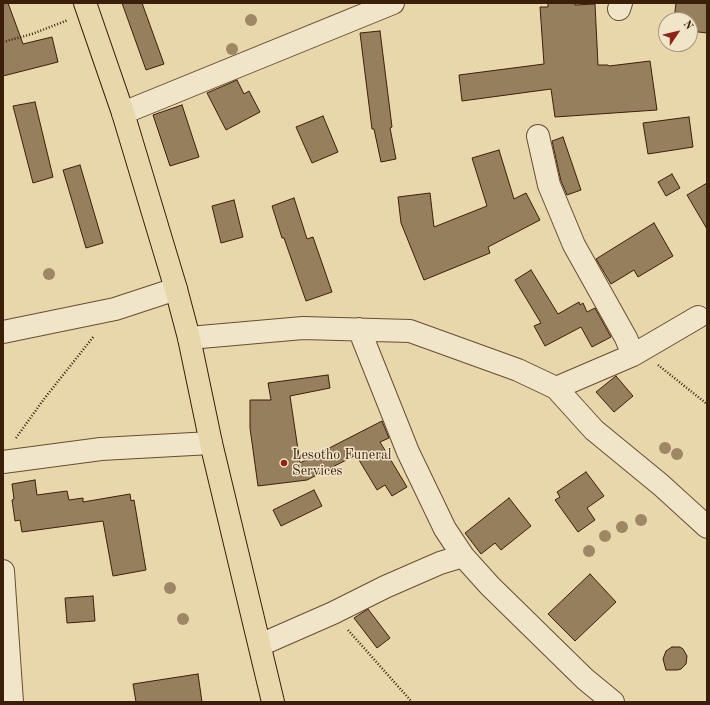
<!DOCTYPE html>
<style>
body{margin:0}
#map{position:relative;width:710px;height:705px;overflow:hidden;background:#e9d7ac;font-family:"Old Standard TT",serif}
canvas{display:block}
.frame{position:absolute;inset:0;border:4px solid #3c1f08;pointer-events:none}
.north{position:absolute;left:658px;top:12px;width:40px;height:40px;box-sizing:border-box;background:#f1e5c9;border:1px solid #a9967c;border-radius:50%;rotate:55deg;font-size:11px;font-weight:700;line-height:16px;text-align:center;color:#3c1f08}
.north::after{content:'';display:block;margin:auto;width:14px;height:18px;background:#8f2418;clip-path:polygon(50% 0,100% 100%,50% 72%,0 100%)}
</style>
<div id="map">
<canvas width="710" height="705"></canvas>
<div class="frame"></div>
<div class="north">N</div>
</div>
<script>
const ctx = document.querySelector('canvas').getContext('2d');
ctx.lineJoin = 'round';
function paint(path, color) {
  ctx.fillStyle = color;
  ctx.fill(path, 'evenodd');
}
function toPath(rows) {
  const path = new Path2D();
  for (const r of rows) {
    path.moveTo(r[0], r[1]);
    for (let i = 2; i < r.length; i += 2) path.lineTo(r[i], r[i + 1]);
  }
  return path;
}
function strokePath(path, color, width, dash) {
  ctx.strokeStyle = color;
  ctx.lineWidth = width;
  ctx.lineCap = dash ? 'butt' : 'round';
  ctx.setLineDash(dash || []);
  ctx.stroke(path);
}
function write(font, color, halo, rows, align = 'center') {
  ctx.font = font + ' "Old Standard TT",serif';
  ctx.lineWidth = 3;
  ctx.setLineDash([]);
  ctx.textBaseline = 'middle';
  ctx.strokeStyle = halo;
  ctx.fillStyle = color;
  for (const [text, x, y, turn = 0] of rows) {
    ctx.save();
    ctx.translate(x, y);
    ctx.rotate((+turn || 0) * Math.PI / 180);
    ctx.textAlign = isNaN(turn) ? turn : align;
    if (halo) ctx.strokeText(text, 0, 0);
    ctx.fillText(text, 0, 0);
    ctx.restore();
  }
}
const building = toPath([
 [3,3,8,3,23,44,52,37,58,62,3,76,3,3],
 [122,3,142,3,164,64,146,70,122,3],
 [548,3,575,3,575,5,595,4,598,65,608,65,609,66,650,61,657,110,555,117,551,89,462,101,459,75,544,64,540,7,548,7,548,3],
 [676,3,707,3,707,33,690,31,690,20,674,20,676,3],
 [380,31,392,127,390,128,396,159,381,162,374,129,372,129,360,33,380,31],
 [237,80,244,94,249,91,260,112,226,130,207,93,237,80],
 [35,102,53,177,33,183,13,106,35,102],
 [182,105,199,157,170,166,153,115,182,105],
 [323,116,338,152,312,163,296,127,323,116],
 [689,117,693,147,648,154,643,123,689,117],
 [563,137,581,190,567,195,561,181,552,141,563,137],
 [499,150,514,199,526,193,540,220,488,247,490,253,424,280,401,223,398,197,430,193,434,227,487,206,472,158,499,150],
 [80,165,103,243,86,248,63,170,80,165],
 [672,174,680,188,666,196,658,182,672,174],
 [707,183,707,229,687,195,707,183],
 [294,198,307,239,313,237,332,292,306,301,284,238,282,238,272,206,294,198],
 [234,200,243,237,221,243,212,206,234,200],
 [654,223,673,256,638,277,634,270,611,284,596,259,654,223],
 [531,270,558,314,579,302,580,305,583,303,587,312,595,308,611,337,592,347,581,327,545,346,534,326,541,323,515,280,531,270],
 [328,375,330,388,290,396,300,463,382,421,389,438,380,442,407,487,392,496,385,485,377,490,356,455,307,480,258,486,250,428,250,400,271,400,268,383,328,375],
 [616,376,633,396,614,412,596,392,616,376],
 [586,472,604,496,587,508,595,520,578,532,555,500,560,497,557,492,586,472],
 [35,480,37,495,67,491,69,500,83,498,83,502,130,494,131,501,134,500,146,570,113,576,103,521,22,532,20,520,15,521,12,500,14,499,12,484,35,480],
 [314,490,322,506,281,526,273,510,314,490],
 [509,498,531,526,501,550,495,543,481,554,465,533,509,498],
 [590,574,616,602,575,641,548,614,590,574],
 [93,596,95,621,67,623,65,598,93,596],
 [368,609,390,638,377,648,354,618,368,609],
 [672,647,680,647,683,649,687,656,686,664,681,669,677,670,666,670,663,659,666,651,672,647],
 [198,674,202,702,136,702,133,684,198,674]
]);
const path = toPath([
 [3,42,32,34,68,20],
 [658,365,707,404],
 [16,438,44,399,94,336],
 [348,630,412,702]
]);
const minor = toPath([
 [619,9,621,3],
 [123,113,393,3],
 [538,136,549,185,574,245,626,338,633,355],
 [359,329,408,452,445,529,463,556],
 [3,332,115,309,176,289],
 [189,338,303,328,410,331,518,370,556,388,594,430,661,485,707,527],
 [556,388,633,355,698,317],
 [3,462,101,449,211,443],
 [3,571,12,702],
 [260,645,333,613,385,587,440,563,463,556,490,586,585,679,613,702]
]);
const major = toPath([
 [85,3,123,113,176,289,189,338,211,443,273,702]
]);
const trees = [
 [251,20],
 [232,49],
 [49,274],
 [665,448],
 [677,454],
 [641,520],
 [622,527],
 [605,536],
 [589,551],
 [170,588],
 [183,619]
];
const markers = [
 [284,463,4,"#8f2418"]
];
const poiNames = [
 ["Lesotho Funeral",292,455],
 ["Services",292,471]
];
paint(building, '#967f5d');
strokePath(building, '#3c1f08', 1);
strokePath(minor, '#674d31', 24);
strokePath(major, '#3c1f08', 24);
strokePath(path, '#3c1f08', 2.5, [1, 2]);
strokePath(minor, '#f1e5c9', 22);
strokePath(major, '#e9d7ac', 22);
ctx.fillStyle = '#9e8764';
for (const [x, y] of trees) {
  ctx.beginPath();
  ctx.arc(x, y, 6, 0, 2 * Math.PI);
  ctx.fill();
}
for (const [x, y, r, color] of markers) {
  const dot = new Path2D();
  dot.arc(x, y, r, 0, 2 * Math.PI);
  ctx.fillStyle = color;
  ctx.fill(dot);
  strokePath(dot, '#f1e5c9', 1.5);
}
write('14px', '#3c1f08', '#f1e5c9', poiNames, 'left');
</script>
